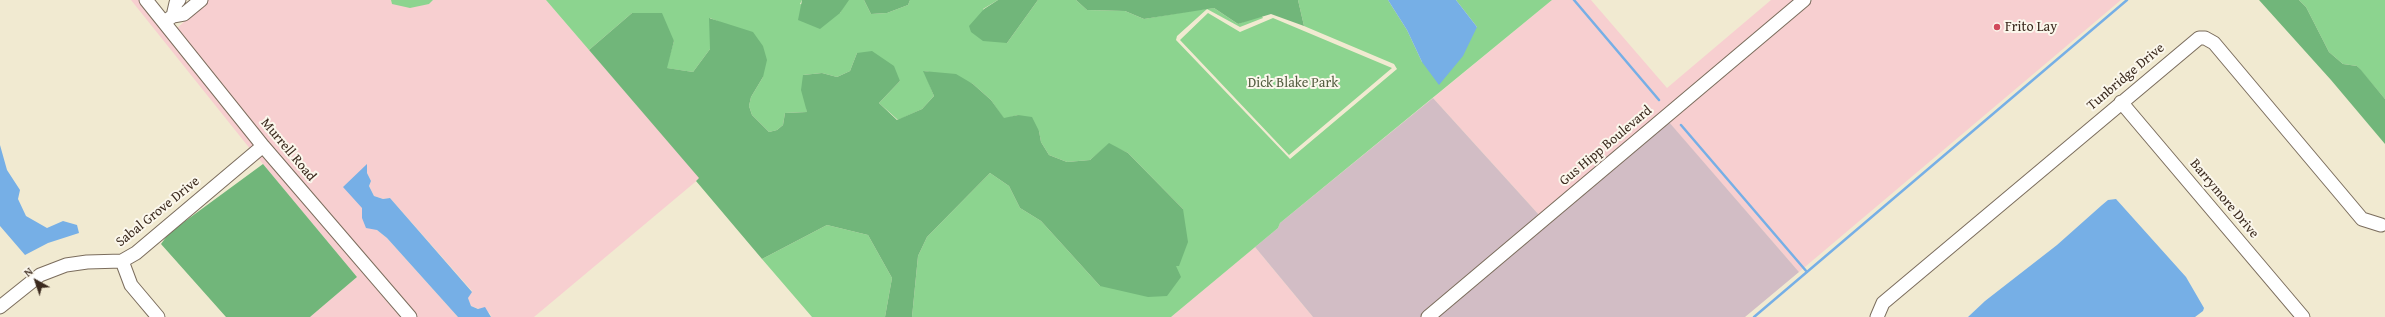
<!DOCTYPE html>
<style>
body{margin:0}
#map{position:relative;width:2385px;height:317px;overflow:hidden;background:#f1ead1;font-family:"Gentium Book Plus",serif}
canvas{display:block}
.north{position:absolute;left:16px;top:261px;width:40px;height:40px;-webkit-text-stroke:3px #fbf7ec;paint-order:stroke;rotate:320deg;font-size:11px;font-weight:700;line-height:16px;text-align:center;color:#3b2a1e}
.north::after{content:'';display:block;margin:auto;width:14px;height:18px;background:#3b2a1e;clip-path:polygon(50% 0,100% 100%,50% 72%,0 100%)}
</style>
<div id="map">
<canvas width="2385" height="317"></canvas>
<div class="north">N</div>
</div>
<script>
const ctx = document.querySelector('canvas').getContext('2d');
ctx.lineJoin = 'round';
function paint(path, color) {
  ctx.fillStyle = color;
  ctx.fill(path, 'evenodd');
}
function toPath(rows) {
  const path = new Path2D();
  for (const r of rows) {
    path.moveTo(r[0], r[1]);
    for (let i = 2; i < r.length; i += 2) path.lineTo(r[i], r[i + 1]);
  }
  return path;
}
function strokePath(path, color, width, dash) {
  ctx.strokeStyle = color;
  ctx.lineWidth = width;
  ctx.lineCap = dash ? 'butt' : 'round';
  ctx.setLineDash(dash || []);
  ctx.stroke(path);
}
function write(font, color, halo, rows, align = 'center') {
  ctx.font = font + ' "Gentium Book Plus",serif';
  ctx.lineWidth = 4;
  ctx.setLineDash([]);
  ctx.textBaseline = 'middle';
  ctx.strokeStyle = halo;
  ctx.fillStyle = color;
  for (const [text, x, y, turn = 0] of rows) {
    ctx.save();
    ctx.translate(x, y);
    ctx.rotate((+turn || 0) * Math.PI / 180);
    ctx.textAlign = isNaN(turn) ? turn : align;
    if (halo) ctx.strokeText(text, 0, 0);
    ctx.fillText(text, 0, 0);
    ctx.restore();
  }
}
const built = toPath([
 [131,0,140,0,256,145,251,150],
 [208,0,391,0,392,4,429,4,433,0,546,0,700,178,534,317,491,317,490,313,471,306,468,298,472,291,390,198,383,199,374,196,369,186,371,181,367,173,366,165,362,218,387,238,458,317,416,317,267,143,176,29],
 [1552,0,1591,0,1667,88,1771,0,1796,0,1540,216,1433,98],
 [1812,0,2121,0,1799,272,1668,122],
 [263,153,404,317,310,317,357,277,258,158],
 [1255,247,1313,317,1171,317]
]);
const industrial = toPath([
 [1433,98,1540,216,1421,317,1313,317,1255,247,1278,228,1280,223],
 [1668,121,1799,272,1745,317,1437,317]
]);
const green = toPath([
 [391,0,433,0,429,4,410,8,392,4],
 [546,0,802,0,800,4,840,13,847,0,864,0,871,14,887,13,908,5,910,0,998,0,983,9,1007,43,1038,0,1076,0,1087,10,1125,11,1144,19,1196,10,1214,8,1238,24,1261,15,1263,18,1240,27,1207,9,1177,36,1176,40,1290,159,1397,69,1394,64,1304,26,1298,0,1388,0,1407,30,1422,62,1477,27,1456,0,1552,0,1280,223,1278,228,1171,317,912,317,918,256,927,237,990,173,1009,186,1020,208,1041,221,1100,286,1176,266,1183,209,1128,153,1109,144,1090,160,1067,162,1049,155,1041,142,1039,131,1018,115,1004,119,991,100,973,84,957,77,924,71,934,96,922,109,898,120,879,103,900,81,857,53,850,71,837,77,822,73,803,75,807,112,785,113,783,125,777,130,769,132,752,115,749,106,751,97,763,77,722,23,710,18,710,49,693,72,666,68,674,41,632,13,589,50],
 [2299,0,2385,0,2385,99,2357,66,2343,64,2329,52,2306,7],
 [1208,13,1240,32,1273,18,1392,68,1289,155,1180,40],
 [827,225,868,235,892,278,885,317,812,317,762,259]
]);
const forest = toPath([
 [802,0,849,0,840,13,820,29,798,20],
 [864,0,910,0,908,5,887,13,871,14],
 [998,0,1038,0,1007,43,983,41,971,32,969,26,984,9],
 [1076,0,1298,0,1304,26,1271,14,1238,24,1214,8,1144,19,1125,11,1087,10],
 [2259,0,2299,0,2306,7,2329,52,2343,64,2357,66,2361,70,2385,99,2385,144,2331,80],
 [632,13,662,13,674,41,667,68,693,72,710,49,709,18,753,32,763,46,767,60,763,77,751,97,749,106,752,115,769,132,777,130,783,125,785,113,807,112,801,90,803,75,822,73,837,77,850,71,857,53,872,51,894,66,900,81,879,103,897,120,922,109,934,96,923,71,956,74,973,84,991,100,1004,118,1018,115,1032,117,1039,131,1041,142,1049,155,1067,162,1090,160,1109,143,1128,153,1183,209,1188,242,1179,266,1176,266,1181,277,1167,296,1148,297,1100,286,1041,221,1020,208,1009,186,990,173,927,237,918,256,912,317,885,317,892,278,868,235,827,225,762,259,696,181,699,178,589,50],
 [263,164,357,277,310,317,226,317,161,244,169,233]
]);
const water = toPath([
 [1388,0,1456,0,1477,27,1463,56,1439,85,1422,62,1407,30],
 [0,145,7,170,20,190,18,199,26,216,47,228,63,221,77,225,79,233,48,243,25,255,0,226],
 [367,164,367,173,371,181,369,186,374,196,383,199,390,198,472,292,468,298,471,306,478,309,485,307,491,317,458,317,387,238,377,230,366,228,362,218,362,208,343,187],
 [2116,199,2186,277,2204,308,2203,311,2195,317,1968,317,1985,301,2057,245,2102,205,2108,200]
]);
const stream = toPath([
 [1574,0,1659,100],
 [1681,125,1807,272],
 [1754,317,2127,0]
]);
const minor = toPath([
 [146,0,263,146,410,317],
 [173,16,176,3,179,0],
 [164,22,173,16,184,14,201,0],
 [2121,102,2303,317],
 [122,261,131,285,158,317],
 [0,307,40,275,66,265,87,262,122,261,136,253,263,146],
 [1428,317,1804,0],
 [1877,317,1883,303,2199,38,2205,38,2214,43,2362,219,2381,225]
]);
const markers = [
 [1997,27,4,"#d1495b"]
];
const poiNames = [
 ["Frito Lay",2005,27]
];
const streetNames = [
 ["Tunbridge Drive",2126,77,-40],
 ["Gus Hipp Boulevard",1606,146,-40],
 ["Murrell Road",288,150,50],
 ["Barrymore Drive",2224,199,50],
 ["Sabal Grove Drive",158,212,-39]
];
const parkNames = [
 ["Dick Blake Park",1293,83]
];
paint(built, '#f7cfd0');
paint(industrial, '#d2bdc5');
paint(green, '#8cd48f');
paint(forest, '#71b67a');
paint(water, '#76afe6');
strokePath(stream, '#76afe6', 2.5);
strokePath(minor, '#7b6d5d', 15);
strokePath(minor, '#fff', 13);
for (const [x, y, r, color] of markers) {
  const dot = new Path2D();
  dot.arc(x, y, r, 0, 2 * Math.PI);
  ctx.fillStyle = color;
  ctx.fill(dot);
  strokePath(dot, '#fbf7ec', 1.5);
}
write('14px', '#3b2a1e', '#fbf7ec', poiNames, 'left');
write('14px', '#3b2a1e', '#fbf7ec', streetNames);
write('14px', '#535d40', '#fbf7ec', parkNames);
</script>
